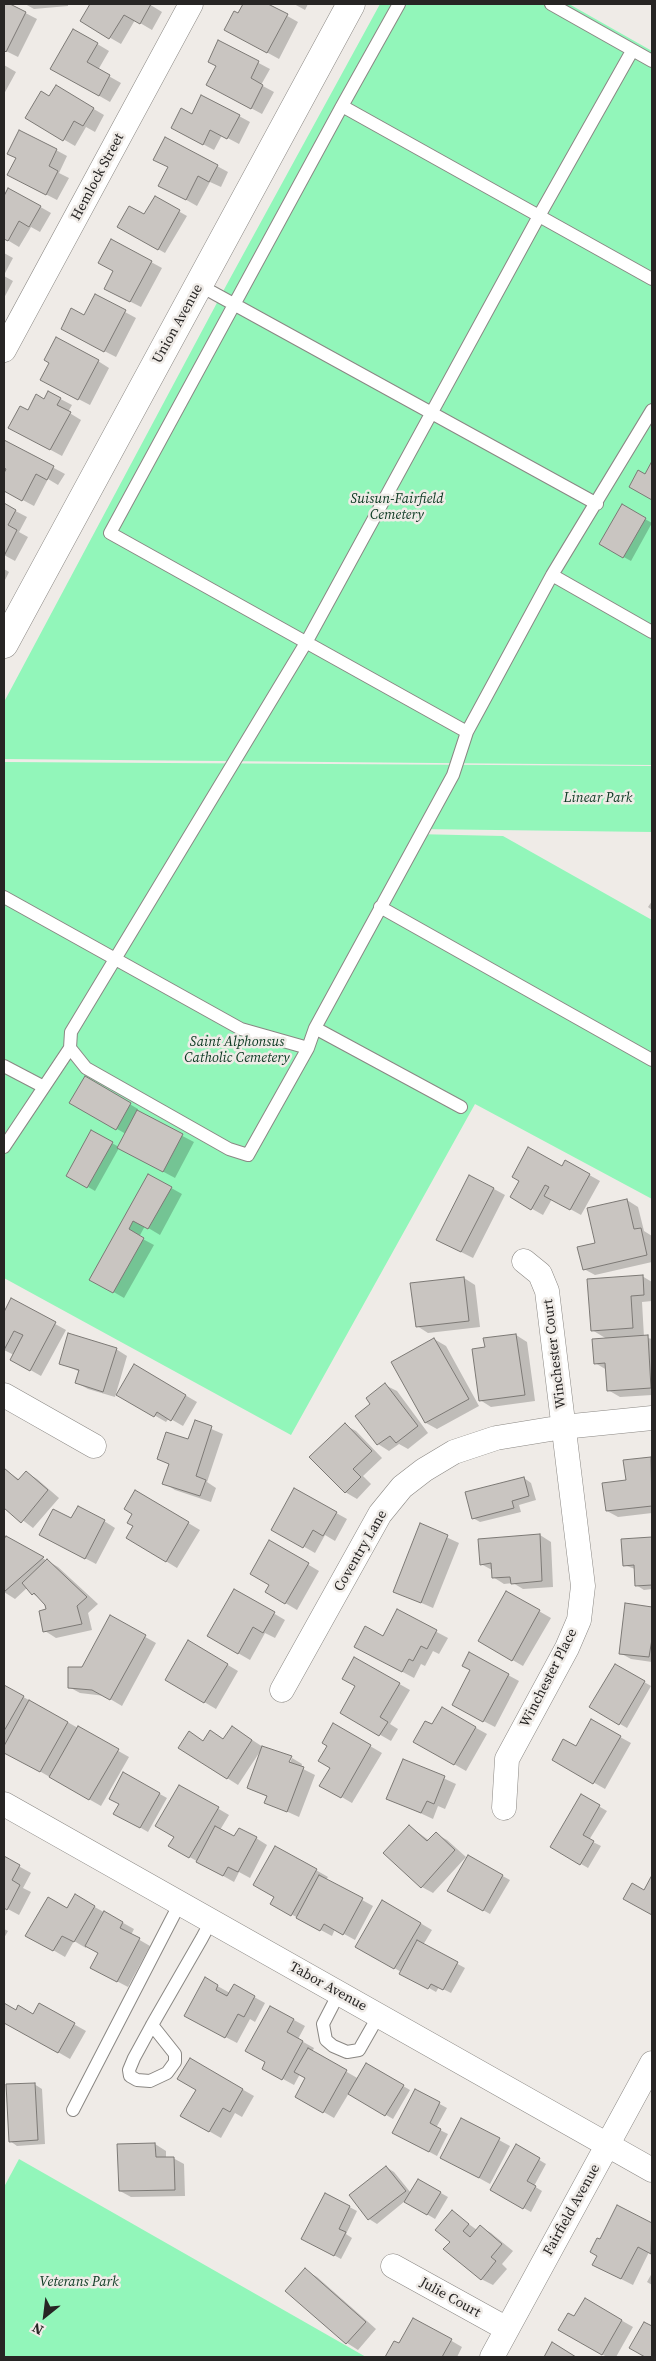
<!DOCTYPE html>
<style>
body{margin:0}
#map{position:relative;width:656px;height:2361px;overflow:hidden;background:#efebe7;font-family:"Source Serif 4",serif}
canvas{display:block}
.frame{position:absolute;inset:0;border:5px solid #272524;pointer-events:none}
.north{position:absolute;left:20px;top:2291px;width:50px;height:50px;-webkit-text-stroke:4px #efebe7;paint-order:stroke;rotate:209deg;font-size:14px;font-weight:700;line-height:20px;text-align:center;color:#272524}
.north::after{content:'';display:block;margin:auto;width:18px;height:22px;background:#272524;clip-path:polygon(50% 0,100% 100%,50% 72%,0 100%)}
</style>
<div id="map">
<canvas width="656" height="2361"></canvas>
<div class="frame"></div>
<div class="north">N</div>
</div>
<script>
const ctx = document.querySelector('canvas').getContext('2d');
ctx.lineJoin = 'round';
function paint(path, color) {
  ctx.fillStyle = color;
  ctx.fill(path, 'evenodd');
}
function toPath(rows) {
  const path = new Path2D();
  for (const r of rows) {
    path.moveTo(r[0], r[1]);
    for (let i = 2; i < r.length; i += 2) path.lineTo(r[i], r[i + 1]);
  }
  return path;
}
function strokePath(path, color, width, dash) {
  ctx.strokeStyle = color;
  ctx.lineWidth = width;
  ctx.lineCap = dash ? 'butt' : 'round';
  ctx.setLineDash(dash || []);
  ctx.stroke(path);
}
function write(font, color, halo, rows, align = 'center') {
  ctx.font = font + ' "Source Serif 4",serif';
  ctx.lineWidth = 5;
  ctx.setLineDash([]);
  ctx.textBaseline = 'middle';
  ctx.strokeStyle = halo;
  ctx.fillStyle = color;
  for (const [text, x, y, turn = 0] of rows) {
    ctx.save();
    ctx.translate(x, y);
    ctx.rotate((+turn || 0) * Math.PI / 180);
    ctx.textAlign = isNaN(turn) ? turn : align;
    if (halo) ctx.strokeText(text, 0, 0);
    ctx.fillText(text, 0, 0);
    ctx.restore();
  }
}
const green = toPath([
 [380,4,569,4,652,51,652,765,4,759,4,702,227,284],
 [4,762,652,766,652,832,417,829,414,834,503,836,652,920,652,1199,475,1104,291,1435,4,1278],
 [19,2159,366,2357,4,2357,4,2187]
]);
const shadow = toPath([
 [4,4,8,4,37,19,18,57,4,50],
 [25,4,68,4,68,6,34,9],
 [91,4,149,4,162,12,152,30,135,20,121,44,81,21],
 [245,4,266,4,298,22,279,59,237,36,239,15],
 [294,4,308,4,305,10],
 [74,30,109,51,98,70,121,83,110,102,52,69],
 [219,42,270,69,261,85,274,92,262,114,219,91,217,67],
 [4,65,16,72,4,94],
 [56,87,104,115,95,132,86,127,75,146,27,118,50,98],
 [192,116,239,116,250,122,239,144,222,135,214,150,184,134],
 [56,150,67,156,59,173,69,178,57,200,20,181,17,159],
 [217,166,228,172,221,187,210,182,197,206,160,185],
 [9,189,51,213,40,232,31,227,19,247,4,238,4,198],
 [155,198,187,216,165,253,119,227,145,216],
 [4,253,13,258,4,275],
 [151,262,162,268,141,307,117,295],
 [4,276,13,281,4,298],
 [125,312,136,318,116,357,73,335,84,317],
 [98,361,109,368,90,405,53,386],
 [49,393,72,405,68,412,81,420,62,456,21,434,28,412,45,400],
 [4,441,65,474,58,485,48,479,34,506,4,490,4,476,7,469,4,468],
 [4,505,27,517,19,532,28,537,15,561,4,555],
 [622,506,652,523,631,561,600,544],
 [4,569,9,572,4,582],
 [652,901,652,910,648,907],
 [86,1078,138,1109,136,1112,194,1142,175,1178,119,1148,95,1191,68,1175,92,1132,119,1147,126,1134,71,1103],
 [566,1162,600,1181,581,1215,552,1199,543,1215,511,1197,562,1168],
 [148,1175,182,1194,160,1235,145,1226,139,1237,154,1245,124,1298,91,1279],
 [494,1189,505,1195,473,1258,449,1246],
 [627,1200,638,1207,644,1231,652,1236,652,1262,595,1275,584,1269,597,1244],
 [642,1276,652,1282,652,1301,642,1302,644,1337,652,1339,652,1395,620,1397,608,1390,607,1370,595,1363,607,1339,592,1330],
 [464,1278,475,1285,480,1327,428,1333,417,1326],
 [12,1300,66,1330,41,1376,11,1359,14,1355,4,1350,4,1314],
 [516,1335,527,1342,535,1401,491,1407,480,1400],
 [434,1339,446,1346,479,1406,437,1429,426,1423,392,1362],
 [116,1349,127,1356,115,1397,88,1389,77,1383,80,1372,60,1363],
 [135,1366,197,1402,183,1426,169,1418,166,1422,118,1394],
 [385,1385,397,1391,428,1433,408,1449,399,1444,389,1451,378,1444,372,1404],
 [195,1422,223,1434,207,1482,216,1488,211,1502,175,1490,164,1483,170,1465,159,1459,189,1441],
 [345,1425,356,1431,382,1458,363,1476,371,1484,357,1499,345,1492],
 [652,1459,652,1513,618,1517,607,1511,627,1482,625,1462],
 [4,1469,20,1480,26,1472,37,1479,59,1498,33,1528,4,1506],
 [524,1478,531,1483,536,1500,519,1505,521,1512,480,1522,473,1518],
 [295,1490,347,1519,335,1541,325,1535,315,1553,273,1529],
 [136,1492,200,1530,177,1568,128,1538,135,1526,133,1514],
 [72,1520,104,1521,115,1528,96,1564,52,1541],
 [420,1525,459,1543,433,1608,394,1591],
 [540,1535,551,1542,553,1587,523,1589,513,1583,504,1584,493,1577,492,1570,481,1564],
 [6,1537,58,1567,98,1604,88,1613,92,1630,56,1638,45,1631,47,1610,41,1599,33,1594,28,1587,15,1599,4,1592,4,1542],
 [652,1538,652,1589,644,1590,636,1585,635,1569,624,1565,622,1540],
 [270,1542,319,1571,297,1610,267,1592,271,1584],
 [234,1590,285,1620,275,1638,265,1633,250,1660,208,1636],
 [507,1593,551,1618,523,1666,479,1641],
 [626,1605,652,1608,652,1662,631,1659,620,1653],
 [397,1611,448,1638,439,1654,433,1651,425,1666,421,1664,414,1678,367,1653,383,1637],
 [110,1617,156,1643,122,1706,105,1696,80,1693,69,1687,83,1668],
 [189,1642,238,1671,216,1709,167,1680],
 [355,1659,410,1690,390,1724,398,1729,391,1741,342,1713,357,1686],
 [615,1665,651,1686,627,1728,591,1707],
 [508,1675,519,1681,495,1727,464,1711],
 [4,1686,129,1757,101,1806,4,1751],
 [442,1709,487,1734,466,1771,414,1741,432,1726],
 [591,1721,631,1743,605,1789,553,1759,576,1748],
 [334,1725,382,1753,352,1803,321,1785,332,1767,329,1745],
 [190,1733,204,1742,224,1740,243,1734,263,1747,286,1767,288,1768,292,1758,302,1764,301,1768,315,1775,299,1817,266,1802,268,1797,248,1788,261,1750,238,1785,227,1778],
 [404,1760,456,1784,445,1809,438,1806,433,1819,388,1798],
 [124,1774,167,1798,148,1832,115,1813,120,1804],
 [180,1786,229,1815,220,1830,235,1838,256,1838,267,1845,250,1878,239,1872,234,1882,170,1846,176,1836],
 [581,1796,607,1811,589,1840,601,1846,588,1868,552,1847],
 [409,1826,430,1841,436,1834,447,1840,466,1857,433,1893,422,1887],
 [276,1847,328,1877,326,1880,373,1906,355,1940,335,1929,332,1936,272,1904,276,1896],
 [468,1857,510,1880,490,1914,449,1891],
 [4,1858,31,1873,23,1888,31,1892,19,1915,4,1907],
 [75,1896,134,1929,131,1935,150,1946,128,1987,103,1974,100,1953,87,1945,86,1948,74,1941,65,1957,27,1935,68,1910],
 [383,1901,432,1930,423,1945,465,1968,451,1993,439,1987,436,1992,356,1946],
 [4,1929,8,1931,4,1938],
 [205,1979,230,1993,234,1986,265,2003,255,2022,250,2019,237,2043,197,2022],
 [4,2005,16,2011,34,2015,40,2005,86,2031,70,2059,4,2021],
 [294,2020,305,2026,298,2039,314,2048,312,2052,359,2079,367,2065,410,2090,393,2119,349,2093,334,2118,296,2096,306,2078,300,2074,294,2085,263,2068],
 [191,2060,254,2096,242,2117,235,2113,221,2138,182,2116,197,2090],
 [34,2084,42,2089,45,2144,17,2146,10,2141],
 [416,2091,447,2108,436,2128,448,2134,437,2156,401,2137],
 [462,2120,510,2146,490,2184,453,2164],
 [155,2144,166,2151,166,2158,173,2158,184,2164,185,2196,131,2197,120,2191],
 [516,2146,546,2164,534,2186,542,2191,531,2212,491,2190],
 [386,2167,394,2172,411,2193,418,2180,448,2197,435,2219,405,2201,377,2224,369,2219,350,2196],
 [325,2194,357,2211,346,2234,352,2238,341,2259,310,2242],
 [617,2207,652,2225,652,2254,649,2252,633,2285,605,2271,598,2256,600,2241],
 [452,2212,477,2230,480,2227,491,2233,513,2251,502,2264,507,2269,493,2285,481,2279,451,2242],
 [305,2270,317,2277,376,2329,358,2350,347,2343],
 [652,2273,652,2285,647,2282],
 [586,2300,633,2327,616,2357,607,2357,559,2330,575,2318],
 [414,2319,462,2347,457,2357,386,2357,395,2342,399,2345]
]);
const building = toPath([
 [4,4,10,4,26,12,6,52,4,50,4,4],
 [90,4,151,4,140,24,124,15,109,39,80,21,90,4],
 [243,4,268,4,288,14,267,53,224,30,234,11,238,13,243,4],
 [73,29,98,43,87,62,110,75,99,96,50,69,73,29],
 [218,40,259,61,251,78,263,85,251,109,206,85,216,66,208,62,218,40],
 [56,85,94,108,83,126,74,121,63,141,25,118,41,91,49,96,56,85],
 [201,95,240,115,227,139,210,130,203,145,171,128,181,108,192,114,201,95],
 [19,130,57,149,49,166,58,171,46,195,7,175,16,158,7,154,19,130],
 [165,137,218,165,209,182,198,176,186,200,158,186,168,167,153,160,165,137],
 [8,188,41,206,29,227,19,221,8,241,4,239,4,196,8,188],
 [155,196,180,210,158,250,117,227,129,206,144,214,155,196],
 [111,239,152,261,130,302,104,289,113,271,98,263,111,239],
 [95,294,126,310,104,352,61,329,71,308,84,315,95,294],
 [56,337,99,360,78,400,40,380,49,363,44,360,56,337],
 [48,391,61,398,57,405,71,412,50,450,8,428,20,406,28,410,36,394,44,399,48,391],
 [4,440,54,466,47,480,36,474,22,501,4,491,4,473,6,469,4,468,4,440],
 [652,461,652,500,629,487,638,470,645,474,652,461],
 [4,503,16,510,8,525,17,530,4,556,4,503],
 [622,504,646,518,623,558,599,544,622,504],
 [85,1076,131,1103,116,1130,69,1103,85,1076],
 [137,1110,183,1134,163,1172,117,1148,137,1110],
 [91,1130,113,1142,87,1188,66,1176,91,1130],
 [528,1147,562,1166,565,1160,590,1174,570,1210,544,1196,549,1187,545,1185,531,1210,510,1197,519,1181,512,1177,528,1147],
 [148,1174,172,1187,148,1229,133,1221,129,1229,144,1238,113,1293,89,1280,148,1174],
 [469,1175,494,1188,461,1252,436,1240,469,1175],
 [627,1199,634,1229,641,1228,647,1255,583,1270,577,1247,595,1243,587,1208,627,1199],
 [643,1275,644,1295,631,1296,633,1328,591,1331,587,1279,643,1275],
 [464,1277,469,1321,416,1327,410,1283,464,1277],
 [11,1298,56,1322,30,1371,10,1360,23,1335,14,1331,4,1350,4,1312,11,1298],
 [68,1333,117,1348,103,1392,75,1383,79,1370,59,1364,68,1333],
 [516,1334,525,1395,479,1401,472,1349,485,1347,483,1338,516,1334],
 [648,1335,651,1388,607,1391,605,1363,594,1364,592,1339,648,1335],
 [434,1338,469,1399,425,1423,391,1362,434,1338],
 [134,1364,186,1395,171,1421,157,1412,154,1417,116,1395,134,1364],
 [385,1383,418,1426,396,1443,390,1436,377,1445,355,1416,370,1404,366,1398,385,1383],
 [195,1420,212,1426,196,1476,206,1480,200,1496,162,1484,169,1464,157,1459,166,1432,188,1439,195,1420],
 [345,1423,372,1451,353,1469,361,1477,345,1493,309,1457,345,1423],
 [651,1457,652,1506,606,1511,602,1483,626,1480,623,1460,651,1457],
 [4,1468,18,1480,26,1471,48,1490,21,1523,4,1508,4,1468],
 [524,1477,529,1496,512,1501,514,1508,472,1519,465,1492,524,1477],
 [294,1488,337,1512,323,1536,313,1530,303,1548,271,1530,294,1488],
 [135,1490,189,1522,166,1562,126,1538,133,1526,127,1523,132,1514,124,1509,135,1490],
 [78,1506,105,1520,85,1559,39,1535,53,1509,71,1518,78,1506],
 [420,1523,448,1535,421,1603,393,1592,420,1523],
 [540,1534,542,1581,511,1584,510,1577,492,1578,491,1563,480,1565,478,1539,540,1534],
 [6,1536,44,1557,4,1592,4,1539,6,1536],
 [652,1537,652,1585,635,1586,634,1565,623,1566,621,1539,652,1537],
 [269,1540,309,1563,285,1604,265,1592,269,1585,250,1574,269,1540],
 [47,1559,87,1597,77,1606,82,1624,43,1632,39,1611,46,1609,45,1605,34,1593,32,1595,22,1583,47,1559],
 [234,1589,275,1612,263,1633,253,1627,238,1654,207,1636,234,1589],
 [506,1591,540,1610,512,1661,478,1641,506,1591],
 [625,1603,652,1607,652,1639,649,1657,619,1654,625,1603],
 [397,1609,437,1630,427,1649,421,1646,413,1661,409,1659,402,1672,354,1647,365,1626,383,1636,397,1609],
 [110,1615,146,1635,110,1700,92,1690,68,1688,68,1667,82,1667,110,1615],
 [188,1640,228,1664,204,1703,165,1680,188,1640],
 [469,1652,509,1674,483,1722,452,1705,470,1670,462,1666,469,1652],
 [354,1657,400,1683,380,1717,388,1722,379,1736,340,1713,355,1686,342,1679,354,1657],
 [615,1664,645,1681,619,1725,589,1707,615,1664],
 [4,1685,24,1696,4,1731,4,1685],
 [29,1700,68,1722,40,1772,4,1753,4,1746,29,1700],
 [442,1707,476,1727,454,1765,413,1742,425,1721,432,1724,442,1707],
 [591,1719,621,1736,593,1784,552,1760,563,1739,576,1746,591,1719],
 [333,1723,371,1745,341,1798,319,1786,330,1768,318,1761,327,1746,322,1743,333,1723],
 [78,1726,119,1749,89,1800,49,1777,78,1726],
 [232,1726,252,1740,227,1779,178,1748,189,1731,203,1741,210,1730,223,1739,232,1726],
 [262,1746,292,1756,289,1762,304,1767,287,1812,264,1803,267,1796,247,1788,262,1746],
 [403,1759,445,1776,434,1804,427,1801,421,1813,386,1799,403,1759],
 [123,1772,160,1793,140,1828,113,1814,119,1804,109,1799,123,1772],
 [179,1785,219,1807,189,1858,168,1846,174,1837,155,1826,179,1785],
 [581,1794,600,1805,583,1835,594,1841,580,1865,550,1847,581,1794],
 [409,1825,427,1841,436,1832,455,1850,421,1888,383,1853,409,1825],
 [215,1826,234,1836,239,1828,257,1837,238,1872,228,1867,223,1876,196,1862,215,1826],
 [275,1846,317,1869,291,1916,270,1904,274,1897,253,1885,275,1846],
 [468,1855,503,1875,483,1911,447,1891,468,1855],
 [4,1856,20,1865,12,1880,20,1885,7,1910,4,1908,4,1856],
 [319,1875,363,1898,343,1935,324,1924,320,1931,296,1918,319,1875],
 [652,1875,652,1915,623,1899,632,1883,644,1890,652,1875],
 [75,1894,95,1906,74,1942,62,1936,53,1951,25,1936,48,1897,67,1908,75,1894],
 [382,1900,421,1923,394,1969,355,1947,382,1900],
 [104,1911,123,1922,120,1928,140,1938,117,1982,90,1968,98,1953,85,1946,104,1911],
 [417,1940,458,1962,443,1990,431,1984,428,1989,399,1974,417,1940],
 [205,1977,218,1985,216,1990,227,1996,234,1984,255,1996,244,2017,238,2014,225,2038,184,2016,205,1977],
 [4,2003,16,2010,18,2005,33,2014,39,2003,75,2023,58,2053,4,2023,4,2003],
 [270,2006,294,2019,287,2032,303,2041,282,2080,262,2069,265,2062,245,2051,270,2006],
 [308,2048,347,2070,323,2113,295,2097,305,2078,294,2072,308,2048],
 [190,2058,243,2089,230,2112,223,2108,209,2132,180,2116,196,2090,177,2079,190,2058],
 [366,2063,404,2085,385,2116,348,2094,366,2063],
 [35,2083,38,2140,9,2142,6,2084,35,2083],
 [415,2089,440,2102,430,2123,441,2129,429,2152,392,2133,415,2089],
 [461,2118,500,2138,479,2178,440,2158,461,2118],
 [155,2143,156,2157,174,2157,175,2190,119,2191,117,2144,155,2143],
 [516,2144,540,2158,527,2181,536,2186,523,2209,490,2190,516,2144],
 [386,2166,406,2191,368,2220,349,2195,386,2166],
 [418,2179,441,2192,427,2215,404,2202,418,2179],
 [325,2193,350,2206,339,2229,346,2232,334,2256,301,2239,325,2193],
 [617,2205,652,2223,651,2254,638,2247,621,2279,592,2265,597,2256,590,2252,597,2238,600,2239,617,2205],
 [452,2210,469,2224,463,2231,470,2237,480,2225,502,2244,491,2257,496,2261,481,2280,443,2249,450,2242,435,2230,452,2210],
 [305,2268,366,2322,346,2344,285,2291,305,2268],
 [585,2298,622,2320,602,2355,558,2330,568,2313,574,2316,585,2298],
 [413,2318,452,2339,442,2357,385,2357,394,2341,399,2343,413,2318],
 [644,2322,652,2326,652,2357,645,2357,629,2348,644,2322],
 [552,2342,576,2357,544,2357,552,2342]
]);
const service = toPath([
 [399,4,342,106,110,533,467,732],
 [551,4,652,61],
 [632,51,539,216,307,641,71,1032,70,1048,86,1068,229,1149,248,1155,308,1048,315,1028,453,775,467,732,552,575,652,410],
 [342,106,652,279],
 [199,285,597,504],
 [552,575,652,632],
 [4,897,241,1029,308,1048],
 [380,907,652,1060],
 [315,1028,461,1107],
 [4,1066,44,1087],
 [4,1147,70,1048],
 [339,1993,323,2024,326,2040,333,2046,347,2052,359,2050,379,2015],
 [152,2025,175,2054,175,2062,167,2073,150,2081,137,2080,130,2076,129,2070,134,2058,152,2025,202,1938,211,1921],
 [73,2110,180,1903]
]);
const minor = toPath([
 [4,350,191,4],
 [4,1395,94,1446],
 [282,1690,380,1514,402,1487,424,1470,454,1452,496,1438,563,1427,652,1418],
 [4,1804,652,2170],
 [504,1808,507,1759,567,1648,579,1620,583,1586,547,1291,540,1274,524,1261],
 [393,2266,507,2329],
 [492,2357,652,2063]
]);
const tertiary = toPath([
 [4,644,351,4]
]);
const streetNames = [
 ["Hemlock Street",98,177,-62],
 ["Union Avenue",178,324,-61],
 ["Winchester Court",555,1354,-97],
 ["Coventry Lane",361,1551,-60],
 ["Winchester Place",549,1678,-63],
 ["Tabor Avenue",328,1987,29],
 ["Fairfield Avenue",572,2210,-61],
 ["Julie Court",450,2298,29]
];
const parkNames = [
 ["Suisun-Fairfield",397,499],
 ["Cemetery",397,515],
 ["Linear Park",598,798],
 ["Saint Alphonsus",237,1042],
 ["Catholic Cemetery",237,1058],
 ["Veterans Park",79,2282]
];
paint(green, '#92f6ba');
paint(shadow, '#0003');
paint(building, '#c9c5c1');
strokePath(building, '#7c7975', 1);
strokePath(service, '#8a8783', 14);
strokePath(minor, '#8a8783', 25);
strokePath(tertiary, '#8a8783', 29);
strokePath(service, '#fff', 12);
strokePath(minor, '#fff', 24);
strokePath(tertiary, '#fff', 28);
write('14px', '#272524', '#efebe7', streetNames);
write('italic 14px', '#0a3720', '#efebe7', parkNames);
</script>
